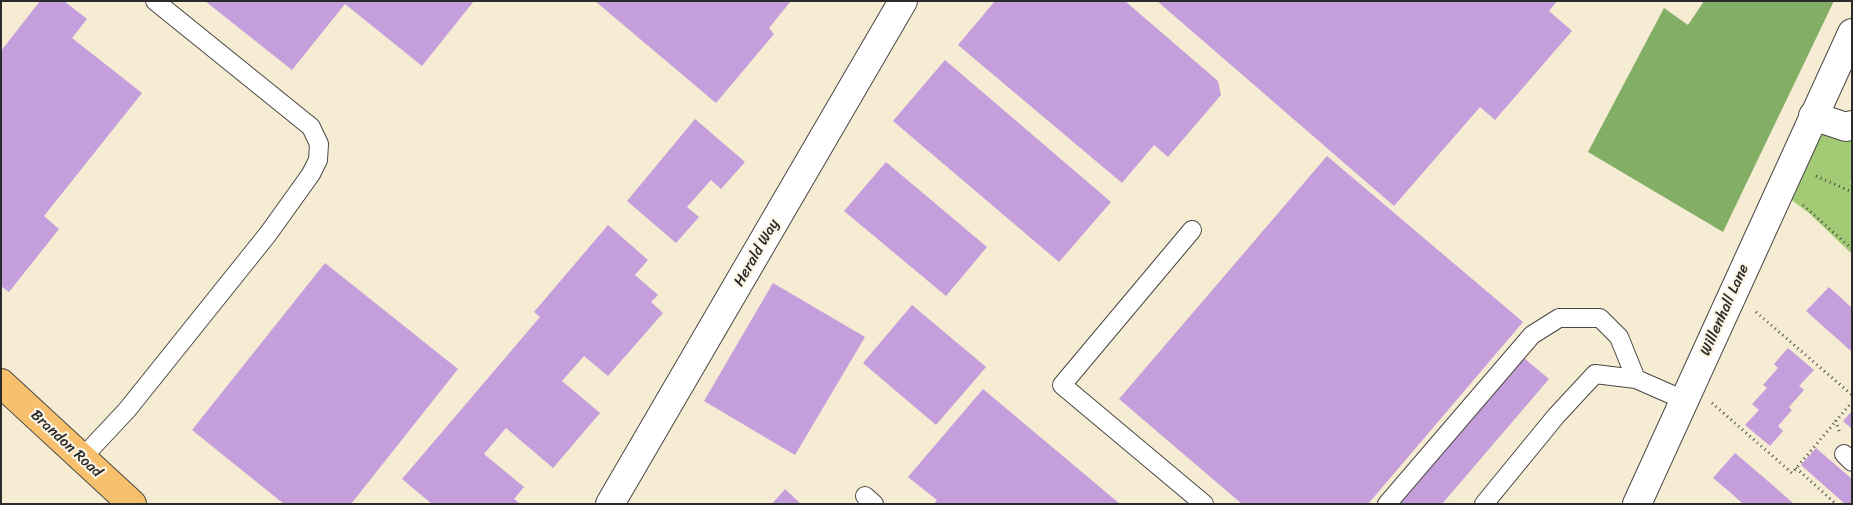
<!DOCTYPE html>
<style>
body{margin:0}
#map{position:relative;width:1853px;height:505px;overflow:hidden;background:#f6ebd3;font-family:Sriracha,sans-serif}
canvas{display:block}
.frame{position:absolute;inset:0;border:2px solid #2b2b2b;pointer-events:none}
</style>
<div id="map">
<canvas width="1853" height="505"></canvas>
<div class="frame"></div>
</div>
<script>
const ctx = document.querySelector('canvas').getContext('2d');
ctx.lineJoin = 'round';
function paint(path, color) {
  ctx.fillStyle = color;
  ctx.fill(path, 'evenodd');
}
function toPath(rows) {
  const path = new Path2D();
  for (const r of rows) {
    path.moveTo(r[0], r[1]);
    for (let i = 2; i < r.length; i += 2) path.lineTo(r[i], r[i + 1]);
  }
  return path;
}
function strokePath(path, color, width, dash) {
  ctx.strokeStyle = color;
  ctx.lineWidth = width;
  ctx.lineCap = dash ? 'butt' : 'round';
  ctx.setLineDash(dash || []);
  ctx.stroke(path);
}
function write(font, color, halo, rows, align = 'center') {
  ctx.font = font + ' Sriracha,sans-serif';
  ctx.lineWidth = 4.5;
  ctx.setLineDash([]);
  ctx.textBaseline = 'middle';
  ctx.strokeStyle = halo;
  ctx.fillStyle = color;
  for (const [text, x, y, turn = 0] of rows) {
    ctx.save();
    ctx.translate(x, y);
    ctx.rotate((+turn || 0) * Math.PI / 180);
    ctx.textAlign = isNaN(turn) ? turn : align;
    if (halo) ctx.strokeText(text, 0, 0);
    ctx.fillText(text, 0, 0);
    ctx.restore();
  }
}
const green = toPath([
 [1820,130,1852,131,1852,179,1850,183,1852,184,1852,254,1809,213,1786,196]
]);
const forest = toPath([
 [1704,1,1834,1,1723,232,1588,152,1664,8,1688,25]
]);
const building = toPath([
 [40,1,64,1,87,19,72,38,142,93,44,216,59,229,9,292,1,286,1,51],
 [205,1,474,1,422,66,345,4,292,70],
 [595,1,791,1,769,28,774,34,716,103],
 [995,1,1125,1,1218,81,1221,95,1168,157,1154,145,1122,183,958,45],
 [1157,1,1557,1,1549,11,1572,31,1495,120,1480,107,1394,206],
 [945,60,1111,202,1059,262,893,121],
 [695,119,745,162,721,189,711,180,687,207,699,217,676,243,627,201],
 [1327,156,1523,322,1368,504,1242,504,1119,399],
 [886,162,987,247,946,296,844,211],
 [608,225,648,260,635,275,658,295,651,302,663,313,608,376,584,356,562,381,600,413,553,468,506,428,484,454,524,487,514,499,520,504,432,504,402,479,540,317,534,312],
 [325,263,458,369,351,504,284,504,192,430],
 [773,283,865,337,795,455,704,401],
 [1829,287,1852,308,1852,352,1806,311],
 [912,305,986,367,936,425,863,363],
 [1788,348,1814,370,1799,386,1804,390,1789,407,1792,410,1778,426,1783,431,1770,446,1745,425,1759,410,1752,404,1767,388,1763,385,1778,368,1774,364],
 [1524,358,1549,379,1442,504,1399,504],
 [983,389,1120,504,934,504,937,500,908,477],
 [1852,411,1852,429,1843,421],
 [1816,448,1852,479,1852,504,1845,504,1801,465],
 [1735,453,1769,482,1794,504,1743,504,1731,493,1713,478],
 [785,489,801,504,772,504]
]);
const path = toPath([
 [1816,176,1852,192],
 [1803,205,1852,249],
 [1756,312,1852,395],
 [1712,403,1792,473,1836,421],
 [1839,431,1836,421,1852,402],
 [1796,468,1836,504]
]);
const service = toPath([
 [1192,230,1062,385,1204,504],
 [1844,454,1852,462],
 [82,458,127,410,268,234,311,174,318,160,319,144,311,127,155,1],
 [865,496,874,504],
 [1387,504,1532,335,1559,318,1600,318,1619,337,1636,379],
 [1484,504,1556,416,1595,374,1636,379,1684,400]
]);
const minor = toPath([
 [1813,116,1846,127,1852,125],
 [610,504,903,1]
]);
const tertiary = toPath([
 [1637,504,1852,33]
]);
const primary = toPath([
 [1,383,132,504]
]);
const streetNames = [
 ["Herald Way",757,253,-60],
 ["Willenhall Lane",1725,310,-66],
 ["Brandon Road",66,444,43]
];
paint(green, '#a3ca75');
paint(forest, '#82ae66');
paint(building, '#c59edc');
strokePath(service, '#494844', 20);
strokePath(minor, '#494844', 30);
strokePath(tertiary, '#494844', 30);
strokePath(primary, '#494844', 30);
strokePath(path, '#494844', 3, [1, 4]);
strokePath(service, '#fff', 18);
strokePath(minor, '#fff', 28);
strokePath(tertiary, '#fff', 28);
strokePath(primary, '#f7c06c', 28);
write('15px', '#2b2b2b', '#fcf5e5', streetNames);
</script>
